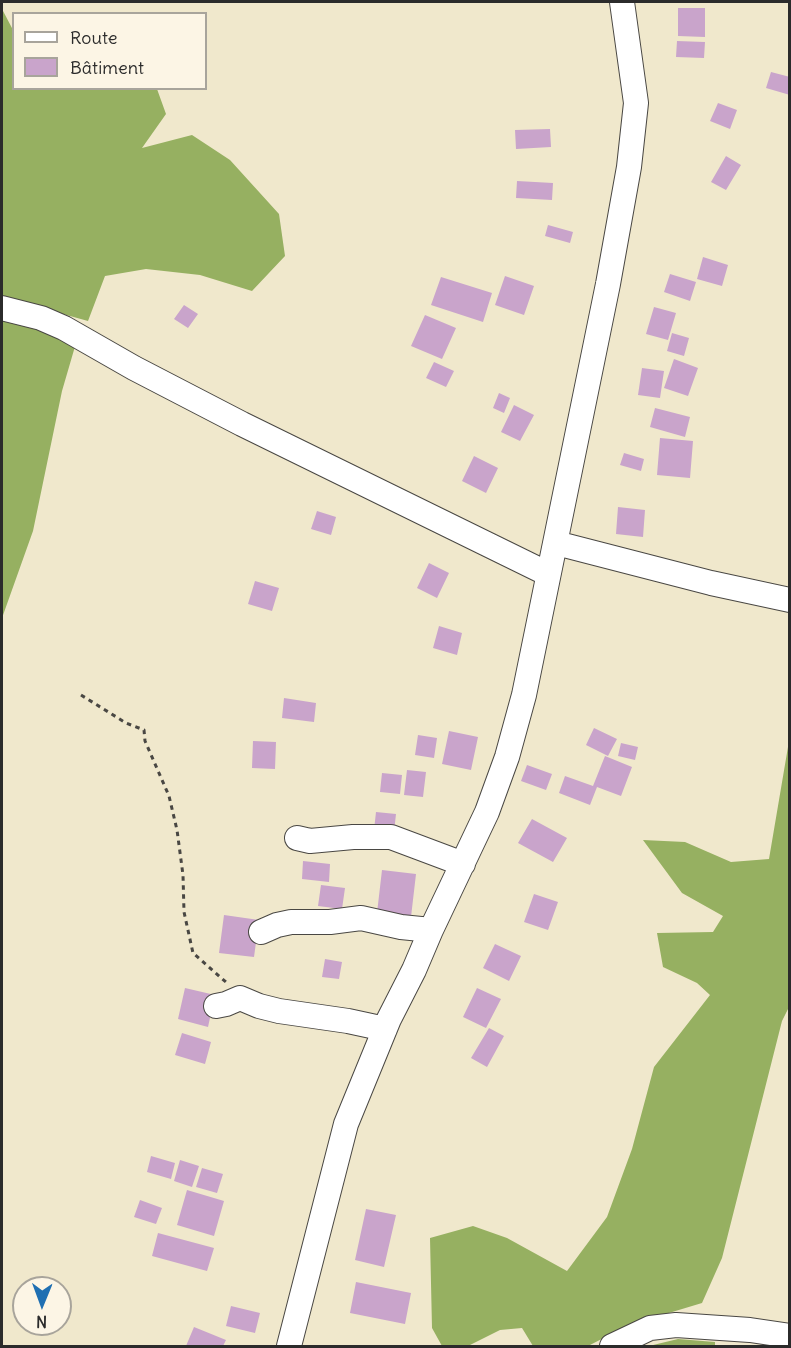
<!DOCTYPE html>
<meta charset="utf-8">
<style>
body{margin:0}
#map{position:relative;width:791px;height:1348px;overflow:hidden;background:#f0e8cc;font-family:Delius,sans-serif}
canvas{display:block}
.frame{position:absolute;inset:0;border:3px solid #2b2b2b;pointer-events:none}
.legend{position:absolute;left:12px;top:12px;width:195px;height:78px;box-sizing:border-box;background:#fcf5e5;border:2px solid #a8a49b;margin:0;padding:8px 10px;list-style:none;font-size:18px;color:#2b2b2b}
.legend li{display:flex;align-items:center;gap:12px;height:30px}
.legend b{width:30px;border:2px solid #a8a49b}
.north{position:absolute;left:12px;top:1276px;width:60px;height:60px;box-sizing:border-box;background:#fcf5e5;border:2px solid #a8a49b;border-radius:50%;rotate:181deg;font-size:16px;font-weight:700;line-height:24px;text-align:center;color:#2b2b2b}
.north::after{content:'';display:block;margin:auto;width:21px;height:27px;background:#1f6fb2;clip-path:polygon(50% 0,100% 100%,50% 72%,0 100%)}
</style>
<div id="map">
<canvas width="791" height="1348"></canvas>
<div class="frame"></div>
<ul class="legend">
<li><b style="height:8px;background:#fff"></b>Route</li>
<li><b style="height:16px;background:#c9a4cb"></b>Bâtiment</li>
</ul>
<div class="north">N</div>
</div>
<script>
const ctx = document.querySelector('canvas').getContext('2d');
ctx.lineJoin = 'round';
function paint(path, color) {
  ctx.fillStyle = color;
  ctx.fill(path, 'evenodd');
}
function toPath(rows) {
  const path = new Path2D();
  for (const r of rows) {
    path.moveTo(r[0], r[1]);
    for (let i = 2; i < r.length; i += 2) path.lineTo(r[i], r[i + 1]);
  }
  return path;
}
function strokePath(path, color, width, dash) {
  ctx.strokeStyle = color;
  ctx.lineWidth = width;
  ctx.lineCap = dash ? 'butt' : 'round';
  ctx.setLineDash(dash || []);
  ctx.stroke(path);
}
const forest = toPath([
 [2,9,13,30,14,88,157,89,166,114,142,148,192,135,230,160,279,214,285,256,252,291,200,275,146,269,105,276,88,321,2,297],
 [2,319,22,321,76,343,62,391,33,531,2,618],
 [789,741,789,1007,782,1021,722,1258,702,1303,629,1325,588,1346,533,1346,522,1328,500,1330,468,1346,442,1346,432,1328,430,1238,473,1226,507,1238,567,1271,607,1217,632,1149,654,1067,710,995,697,983,663,967,657,933,713,932,723,916,682,893,643,840,685,842,731,862,769,859],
 [678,1339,715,1342,715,1346,649,1346]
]);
const building = toPath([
 [678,8,705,8,705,37,678,36],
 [677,41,705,42,704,58,676,57],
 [771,72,790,77,790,95,766,88],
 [718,103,737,110,730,129,710,121],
 [550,129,551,147,516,149,515,130],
 [726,156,741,165,726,190,711,182],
 [517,181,553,183,552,200,516,198],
 [548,225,573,232,570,243,545,236],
 [703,257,728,265,722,286,697,279],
 [670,274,696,282,690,301,664,292],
 [505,276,534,286,524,315,495,305],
 [441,277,492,293,483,322,431,305],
 [184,305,198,314,188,328,174,319],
 [654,307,676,313,668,340,646,334],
 [425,315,456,328,442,359,411,346],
 [672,333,689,338,684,356,667,351],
 [674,359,698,368,688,396,664,388],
 [434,362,454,371,446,387,426,378],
 [642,368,664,371,660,398,638,395],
 [499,393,510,398,504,413,493,408],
 [514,405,534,415,520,441,501,432],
 [655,408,690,417,685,437,650,427],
 [660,438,693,441,690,478,657,475],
 [624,453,644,459,641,471,620,465],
 [474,456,498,468,486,493,462,481],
 [618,507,645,510,643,537,616,534],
 [317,511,336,517,331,535,311,529],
 [429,563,449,573,437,598,417,588],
 [255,581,279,588,272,611,248,604],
 [439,626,462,633,457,655,433,648],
 [284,698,316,703,314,722,282,718],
 [594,728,617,739,608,756,586,745],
 [449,731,478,737,471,770,442,764],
 [418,735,437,738,434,758,415,755],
 [253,741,276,742,275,769,252,768],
 [621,743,638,747,635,760,618,756],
 [605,756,632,767,621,796,597,787,590,805,559,793,565,776,593,786],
 [527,765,552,774,546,790,521,781],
 [407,770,426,772,423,797,404,795],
 [382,773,402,775,400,794,380,792],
 [376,812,396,814,394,832,374,830],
 [532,819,567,838,553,862,518,843],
 [303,861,330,864,329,882,302,879],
 [382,870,416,874,411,917,377,913],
 [321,885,345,888,342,909,318,906],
 [534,894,558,902,548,930,524,922],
 [224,915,259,920,254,957,219,953],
 [495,944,521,956,509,981,483,968],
 [325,959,342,962,339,979,322,977],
 [185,988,215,995,208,1027,178,1019],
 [477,988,501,999,486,1028,463,1017],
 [489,1028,504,1036,487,1067,471,1058],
 [182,1033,211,1042,205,1064,175,1055],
 [151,1156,175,1163,171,1179,147,1172],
 [180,1160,199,1166,192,1187,174,1181],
 [202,1168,223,1174,217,1193,196,1187],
 [187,1190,224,1201,214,1236,177,1225],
 [140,1200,162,1208,156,1224,134,1217],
 [366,1209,396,1215,384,1267,355,1260],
 [158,1233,214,1248,207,1271,152,1256],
 [356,1282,411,1293,405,1324,350,1313],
 [231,1306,260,1313,255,1333,226,1326],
 [194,1327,226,1340,223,1346,186,1346]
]);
const path = toPath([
 [81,695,126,723,144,730,145,741,169,796,177,830,183,875,184,912,193,953,227,983]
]);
const minor = toPath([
 [2,308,41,318,64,328,134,368,242,424,548,574],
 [556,543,711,583,790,600],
 [297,838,310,841,353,837,391,837,463,864],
 [261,932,277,925,291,922,330,922,361,918,401,927,431,930],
 [216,1006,226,1004,240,998,259,1006,279,1011,348,1021,385,1029],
 [289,1346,346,1124,389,1019,414,970,431,930,487,812,507,757,524,695,608,284,629,167,636,103,622,2],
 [612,1346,650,1328,676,1325,750,1330,790,1336]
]);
paint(forest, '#96b061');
paint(building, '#c9a4cb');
strokePath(minor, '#494743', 26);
strokePath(path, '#494743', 3, [4.5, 4.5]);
strokePath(minor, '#fff', 24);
</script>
